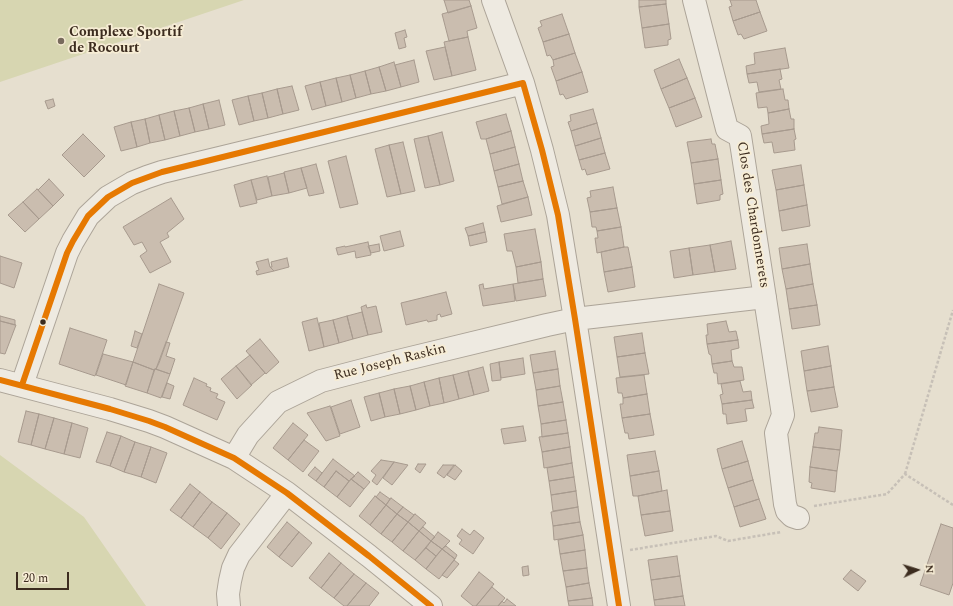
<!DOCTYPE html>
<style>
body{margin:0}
#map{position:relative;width:953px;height:606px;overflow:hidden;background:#e6dfcf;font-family:Spectral,serif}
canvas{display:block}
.north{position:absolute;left:897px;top:550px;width:40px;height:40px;-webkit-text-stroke:3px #f7edd5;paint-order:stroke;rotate:86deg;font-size:11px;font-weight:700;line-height:16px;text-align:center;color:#3c2c1f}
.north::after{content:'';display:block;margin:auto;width:14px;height:18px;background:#3c2c1f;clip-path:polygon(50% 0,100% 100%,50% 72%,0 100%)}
.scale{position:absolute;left:16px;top:572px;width:53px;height:18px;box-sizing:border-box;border:2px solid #3c2c1f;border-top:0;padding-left:5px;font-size:12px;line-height:14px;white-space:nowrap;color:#3c2c1f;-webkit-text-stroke:3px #f7edd5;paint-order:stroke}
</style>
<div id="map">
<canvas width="953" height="606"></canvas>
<div class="north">N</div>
<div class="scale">20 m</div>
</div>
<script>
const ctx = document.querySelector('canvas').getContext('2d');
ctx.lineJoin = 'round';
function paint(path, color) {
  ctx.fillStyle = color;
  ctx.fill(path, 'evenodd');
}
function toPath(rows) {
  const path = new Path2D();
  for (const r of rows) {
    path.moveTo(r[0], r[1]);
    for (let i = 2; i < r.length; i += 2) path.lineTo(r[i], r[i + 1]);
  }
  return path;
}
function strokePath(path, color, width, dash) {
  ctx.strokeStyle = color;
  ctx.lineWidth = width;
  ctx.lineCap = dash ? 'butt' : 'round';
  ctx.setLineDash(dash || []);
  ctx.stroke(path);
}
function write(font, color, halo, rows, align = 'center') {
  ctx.font = font + ' Spectral,serif';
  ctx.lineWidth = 3.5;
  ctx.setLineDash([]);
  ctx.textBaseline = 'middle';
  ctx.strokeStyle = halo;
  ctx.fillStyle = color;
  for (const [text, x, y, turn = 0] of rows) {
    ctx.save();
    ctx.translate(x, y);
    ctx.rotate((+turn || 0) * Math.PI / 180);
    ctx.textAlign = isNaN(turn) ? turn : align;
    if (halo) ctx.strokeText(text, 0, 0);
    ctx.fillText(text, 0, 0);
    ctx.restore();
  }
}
const green = toPath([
 [0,0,244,0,0,82],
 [0,455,84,517,146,606,0,606]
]);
const building = toPath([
 [444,0,469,0,471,6,448,13,444,0],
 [639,0,666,0,666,4,639,7,639,0],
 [730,0,756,0,760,12,733,21,729,7,732,6,730,0],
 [666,4,669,24,642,28,639,7,666,4],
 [471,6,477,28,467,31,468,37,449,41,442,14,471,6],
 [760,12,767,31,744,39,741,34,738,35,733,21,760,12],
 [562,14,569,34,543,42,538,28,542,26,540,21,562,14],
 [669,24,671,39,668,40,668,45,645,48,642,28,669,24],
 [405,30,407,37,404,38,406,47,399,49,395,33,405,30],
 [569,34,575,53,553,60,550,55,547,56,543,42,569,34],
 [468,37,476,70,452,76,444,42,468,37],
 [445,47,452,76,434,80,426,51,445,47],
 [785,48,789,68,747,74,746,66,755,64,754,53,785,48],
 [575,53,582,72,556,81,551,67,554,66,553,60,575,53],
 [679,59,687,78,661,89,654,70,679,59],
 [414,60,419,82,401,87,395,65,414,60],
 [394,62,401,87,386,91,379,67,394,62],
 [379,67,386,91,371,94,365,71,379,67],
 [780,69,782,79,779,80,781,89,759,92,757,82,749,83,747,74,780,69],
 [365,71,371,94,356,98,350,75,365,71],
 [582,72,588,92,566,99,563,94,560,95,556,81,582,72],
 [350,75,356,98,342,102,336,78,350,75],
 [336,78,342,102,326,106,320,82,336,78],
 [687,78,695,98,669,108,661,89,687,78],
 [320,82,326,106,312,110,305,86,320,82],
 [292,86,299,110,283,114,277,89,292,86],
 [277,89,283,114,268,118,262,93,277,89],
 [783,89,785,100,788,100,789,109,768,113,767,107,758,108,756,93,783,89],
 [262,93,268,118,254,121,248,96,262,93],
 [248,96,254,121,239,125,232,100,248,96],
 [695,98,702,117,676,127,669,108,695,98],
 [53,99,55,106,48,109,45,101,53,99],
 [219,100,225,125,209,129,203,104,219,100],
 [203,104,209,129,195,132,189,108,203,104],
 [189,108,195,132,180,136,174,111,189,108],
 [593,109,597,123,571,131,568,122,571,121,570,115,593,109],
 [789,109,791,119,794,119,794,129,762,134,761,126,769,124,768,113,789,109],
 [174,111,180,136,165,140,159,115,174,111],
 [506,114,511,131,486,139,481,139,476,122,506,114],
 [159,115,165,140,150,143,145,119,159,115],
 [145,119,150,143,137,147,131,122,145,119],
 [131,122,137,147,121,151,114,127,131,122],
 [597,123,601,138,575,146,571,131,597,123],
 [794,129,796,139,794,140,795,150,774,153,772,142,764,143,762,134,794,129],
 [511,131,515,147,490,154,486,139,511,131],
 [442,132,454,181,440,185,428,136,442,132],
 [83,134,105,156,84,177,62,155,83,134],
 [428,136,440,185,425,188,414,139,428,136],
 [601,138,605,153,579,160,575,146,601,138],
 [711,139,712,144,715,144,718,159,691,163,687,142,711,139],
 [403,142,415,191,401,194,389,145,403,142],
 [389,145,401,194,387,197,375,149,389,145],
 [515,147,519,164,494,171,490,154,515,147],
 [605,153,610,169,587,175,585,169,582,170,579,160,605,153],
 [346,156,358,204,340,208,328,161,346,156],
 [718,159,721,180,694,184,691,163,718,159],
 [316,164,324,193,309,196,301,168,316,164],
 [519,164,523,181,498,187,494,171,519,164],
 [801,165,804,185,776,190,772,170,801,165],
 [301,168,307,188,289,193,284,172,301,168],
 [284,173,289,193,272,196,268,177,284,173],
 [267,176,272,196,257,200,251,180,267,176],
 [49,179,64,195,53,206,38,190,49,179],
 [251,180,257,203,240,207,234,185,251,180],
 [721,180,723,194,720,195,720,200,697,204,694,184,721,180],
 [523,181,528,197,502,204,498,187,523,181],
 [804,185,807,205,779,211,776,190,804,185],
 [613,187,617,208,590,212,587,198,591,197,590,191,613,187],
 [37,189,53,206,39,219,23,202,37,189],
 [528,197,532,215,501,222,497,206,528,197],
 [171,198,184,219,167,233,169,237,160,242,171,262,150,273,140,256,147,251,142,242,134,245,123,227,171,198],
 [23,202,39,219,25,232,8,215,23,202],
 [807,205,810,226,782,231,779,211,807,205],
 [617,208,621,227,597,231,596,227,592,227,590,212,617,208],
 [483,223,485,232,468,236,465,228,483,223],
 [621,227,624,247,597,253,595,238,598,238,597,231,621,227],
 [535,229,541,262,516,267,512,251,507,251,504,234,535,229],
 [400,231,404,246,384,251,380,236,400,231],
 [485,232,487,242,470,246,468,236,485,232],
 [731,241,736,269,715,272,710,245,731,241],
 [368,242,371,255,356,258,355,251,338,255,336,248,345,246,345,247,368,242],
 [379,244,380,251,371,253,368,246,379,244],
 [807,244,810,264,782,269,779,248,807,244],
 [710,245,715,272,693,275,689,248,710,245],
 [624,247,628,247,632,267,604,272,601,252,624,247],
 [689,248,693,275,674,278,670,251,689,248],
 [0,256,22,263,14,288,0,283,0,256],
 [287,258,289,267,274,271,270,267,272,267,271,262,287,258],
 [268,259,270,267,274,271,257,275,256,271,259,270,256,262,268,259],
 [541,262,543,279,518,283,516,267,541,262],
 [810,264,813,284,786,289,782,269,810,264],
 [632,267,635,287,608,292,604,272,632,267],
 [543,279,546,296,516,301,513,284,543,279],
 [159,284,184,293,159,363,156,369,155,369,154,370,133,362,159,284],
 [483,284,484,289,513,284,515,301,483,306,479,285,483,284],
 [813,284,817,305,789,309,786,289,813,284],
 [446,292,452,314,441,317,440,314,437,315,437,320,428,322,427,320,406,325,401,303,446,292],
 [366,305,367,308,376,306,382,332,368,335,361,307,366,305],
 [817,305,820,325,792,329,789,309,817,305],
 [362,312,368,335,353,339,347,316,362,312],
 [0,316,15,320,15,325,0,321,0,316],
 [347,316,353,339,339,343,333,320,347,316],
 [317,318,324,347,309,351,302,322,317,318],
 [333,320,339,343,324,347,319,323,333,320],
 [0,321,16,325,5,354,0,353,0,321],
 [726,321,729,332,736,331,738,340,707,344,706,335,708,335,707,324,726,321],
 [70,328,107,340,95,376,59,364,70,328],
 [135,331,142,334,137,348,131,346,135,331],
 [642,333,645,353,617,357,614,337,642,333],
 [260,339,279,362,266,374,246,351,260,339],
 [738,340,739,348,731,350,732,361,712,364,711,355,709,354,707,344,738,340],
 [166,342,170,343,166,356,175,359,170,374,156,369,166,342],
 [828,346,831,366,804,371,801,351,828,346],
 [555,351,558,369,533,373,530,355,555,351],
 [645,353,649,374,620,377,617,357,645,353],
 [103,354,133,362,126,385,96,375,103,354],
 [250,355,265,373,251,385,236,366,250,355],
 [523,358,525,374,501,378,499,362,523,358],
 [732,361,734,367,742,367,744,380,718,384,717,373,714,373,712,364,732,361],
 [133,362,154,370,147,393,125,386,133,362],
 [499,362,501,380,492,381,490,364,499,362],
 [236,366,252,385,237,399,221,379,236,366],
 [831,366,834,387,807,391,804,371,831,366],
 [483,367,489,391,474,395,468,371,483,367],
 [155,369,170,374,161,398,147,393,155,369],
 [558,369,560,386,536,390,533,373,558,369],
 [468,371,474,395,459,399,453,375,468,371],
 [453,375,459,399,444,403,439,378,453,375],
 [644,375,647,394,623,398,622,393,618,393,616,378,644,375],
 [194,378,207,384,206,386,211,388,210,391,218,394,216,398,225,402,217,420,183,405,194,378],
 [439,378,444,403,430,406,424,382,439,378],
 [740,381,743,392,751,391,752,400,722,404,720,395,723,394,721,384,740,381],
 [424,382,430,406,416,410,410,386,424,382],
 [167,383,174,386,170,399,162,397,167,383],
 [410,386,416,410,400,414,394,389,410,386],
 [560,386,563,402,538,406,536,390,560,386],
 [834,387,838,407,811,412,807,391,834,387],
 [394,389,400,414,385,417,379,393,394,389],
 [379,393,385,417,371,421,364,397,379,393],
 [647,394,650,414,622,418,620,404,623,404,623,398,647,394],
 [351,400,360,427,340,434,331,407,351,400],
 [752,400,754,408,745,409,747,421,727,424,726,414,723,414,722,404,752,400],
 [563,402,566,420,541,424,538,406,563,402],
 [330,406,340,436,326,441,307,413,330,406],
 [26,411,39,414,31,445,18,442,26,411],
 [39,414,54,418,45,449,31,445,39,414],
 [650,414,654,435,629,439,628,433,625,433,622,418,650,414],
 [54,418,72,423,64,454,45,449,54,418],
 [566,420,568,433,542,437,541,424,566,420],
 [72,423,88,428,80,458,64,454,72,423],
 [293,423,308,435,288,460,273,448,293,423],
 [523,426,526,441,504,444,501,429,523,426],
 [819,427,842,430,840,450,813,447,815,433,818,433,819,427],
 [107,432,121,436,110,466,96,462,107,432],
 [568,433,570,447,542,452,539,437,568,433],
 [121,436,135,442,124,472,110,466,121,436],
 [304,440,319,451,303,472,288,460,304,440],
 [742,441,748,461,722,469,717,449,742,441],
 [135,442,151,447,141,477,124,472,135,442],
 [151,447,167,453,156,483,141,477,151,447],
 [570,447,572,463,544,468,542,452,570,447],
 [813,447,840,450,837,471,810,467,813,447],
 [655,451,659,471,630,476,627,455,655,451],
 [333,459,355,476,349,481,336,471,324,487,316,481,333,459],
 [381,460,394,462,377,485,372,481,376,475,371,471,381,460],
 [748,461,753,480,728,488,722,469,748,461],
 [394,462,408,465,392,485,383,478,394,462],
 [572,463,574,477,549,481,547,468,572,463],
 [418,464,426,464,420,473,415,469,418,464],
 [443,465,454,465,444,478,437,473,443,465],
 [455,465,462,471,455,480,447,475,455,465],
 [315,467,322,473,316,481,308,475,315,467],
 [810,467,837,471,835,492,811,488,812,483,809,482,810,467],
 [336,471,349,481,337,497,324,487,336,471],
 [659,471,662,491,638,496,633,496,630,476,659,471],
 [358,472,370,482,364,489,351,479,358,472],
 [574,477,576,491,551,495,549,481,574,477],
 [351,479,364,489,350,507,337,497,351,479],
 [753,480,759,499,734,507,728,488,753,480],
 [190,484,200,492,181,518,170,510,190,484],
 [667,490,670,511,641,515,638,496,667,490],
 [576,491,578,507,553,511,551,495,576,491],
 [200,492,212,502,193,527,181,518,200,492],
 [380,492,390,499,386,505,376,497,380,492],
 [375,496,386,505,370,525,359,516,375,496],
 [391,498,403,507,397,514,386,505,391,498],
 [759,499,766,519,740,527,734,507,759,499],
 [212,502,227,513,208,538,193,527,212,502],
 [386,505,397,514,381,534,370,525,386,505],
 [403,507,414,515,408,522,397,514,403,507],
 [578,507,580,522,553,526,551,512,578,507],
 [670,511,673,531,645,536,641,515,670,511],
 [227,513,240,524,221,549,208,538,227,513],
 [397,514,408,522,392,542,381,534,397,514],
 [415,514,426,523,419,531,408,522,415,514],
 [287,522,299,532,279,557,267,547,287,522],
 [408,522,419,531,403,551,392,542,408,522],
 [580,522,583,535,554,540,553,526,580,522],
 [941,524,953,528,953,583,949,595,920,585,941,524],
 [423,527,435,537,431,541,419,531,423,527],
 [462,529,470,535,474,530,484,538,473,554,459,544,462,540,457,536,462,529],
 [419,531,431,541,415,560,403,551,419,531],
 [299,532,312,543,292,567,279,557,299,532],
 [438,532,450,541,442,549,431,541,438,532],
 [583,535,585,550,560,554,558,540,583,535],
 [431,541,442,549,436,556,426,548,431,541],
 [446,546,457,555,455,559,442,549,446,546],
 [426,548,436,556,426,569,415,560,426,548],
 [442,549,455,559,439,579,426,569,442,549],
 [585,550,587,568,563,571,560,554,585,550],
 [329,553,341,563,321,588,309,578,329,553],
 [677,556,680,576,651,580,648,560,677,556],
 [454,560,459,564,447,578,442,575,454,560],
 [341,563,354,574,334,598,321,588,341,563],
 [528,566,529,575,523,576,522,567,528,566],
 [587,568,589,583,566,587,563,571,587,568],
 [851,570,866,581,858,591,843,579,851,570],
 [479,572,494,584,476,606,473,606,461,596,479,572],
 [354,574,366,583,347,606,344,606,334,598,354,574],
 [680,576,683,596,654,600,651,580,680,576],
 [366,583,379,593,369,606,347,606,366,583],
 [589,583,592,598,568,601,566,587,589,583],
 [492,587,505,598,498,606,476,606,492,587],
 [683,596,685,606,655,606,654,600,683,596],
 [592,598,593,606,569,606,568,601,592,598],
 [507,599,516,606,498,606,502,601,504,603,507,599]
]);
const path = toPath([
 [905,474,953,310],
 [814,506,887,494,905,474,953,505],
 [630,550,716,536,728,541,781,532]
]);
const minor = toPath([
 [493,0,523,83,542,150,558,215,575,319,619,606],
 [694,0,727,129,740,136,783,415,776,433,785,504,787,511,792,516,798,518],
 [0,380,110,409,149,421,165,427,234,458,287,493,369,556,431,606],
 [22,385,67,253,73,241,88,216,108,197,132,183,147,177,162,172,298,139,523,83],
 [234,458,248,435,278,402,321,381,390,363,547,325,575,319,765,297],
 [229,606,228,594,230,581,233,568,239,555,287,493]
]);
const bus1 = toPath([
 [0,380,110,409,149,421,165,427,234,458,287,493,369,556,431,606],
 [22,385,67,253,73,241,88,216,108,197,132,183,162,172,523,83,542,150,558,215,575,319,619,606]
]);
const markers = [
 [61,41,4,"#786b5d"],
 [43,322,3.5,"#3c2c1f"]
];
const poiNames = [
 ["Complexe Sportif",69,33],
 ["de Rocourt",69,49]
];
const streetNames = [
 ["Clos des Chardonnerets",752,215,81],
 ["Rue Joseph Raskin",390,363,-14]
];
paint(green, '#d7d6b1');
paint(building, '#cabdaf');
strokePath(building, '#a79a8e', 1);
strokePath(minor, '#aca498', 24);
strokePath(path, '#c7c0b7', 2.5, [3, 2]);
strokePath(minor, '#eeeae1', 22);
strokePath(bus1, '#e67902', 6);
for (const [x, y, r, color] of markers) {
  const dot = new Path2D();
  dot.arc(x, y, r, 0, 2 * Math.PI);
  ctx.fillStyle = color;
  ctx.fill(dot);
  strokePath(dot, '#f7edd5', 1.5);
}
write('bold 14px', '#3c2c1f', '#f7edd5', poiNames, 'left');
write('14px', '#3c2c1f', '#f7edd5', streetNames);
</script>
